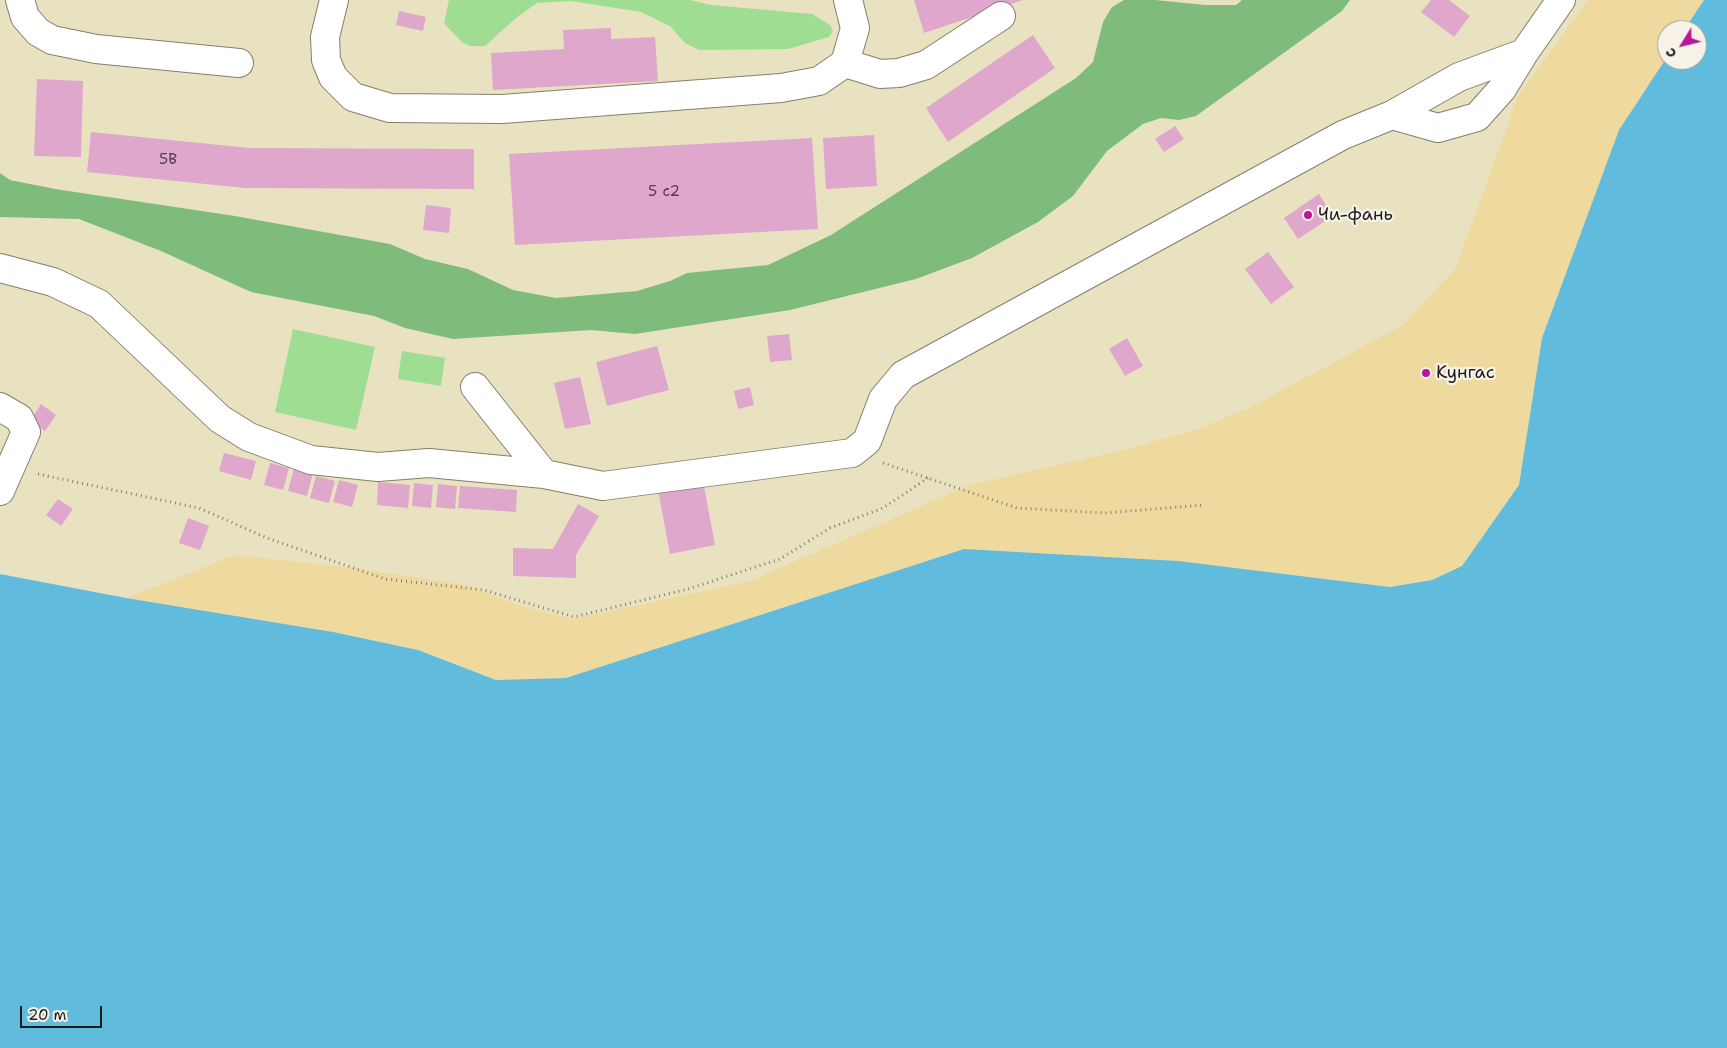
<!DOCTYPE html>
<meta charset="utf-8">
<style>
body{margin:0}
#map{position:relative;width:1727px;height:1048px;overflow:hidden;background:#e9e2c1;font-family:"Shantell Sans",sans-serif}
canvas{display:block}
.north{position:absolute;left:1657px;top:20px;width:50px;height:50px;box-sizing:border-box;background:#f7f3e8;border:1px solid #9f9d96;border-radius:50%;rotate:234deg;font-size:14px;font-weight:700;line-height:20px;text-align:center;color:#1c1c1c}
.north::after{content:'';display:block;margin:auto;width:18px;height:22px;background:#b5179e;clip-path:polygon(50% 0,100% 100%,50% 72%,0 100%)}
.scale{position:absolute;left:20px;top:1006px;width:82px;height:22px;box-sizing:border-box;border:2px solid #1c1c1c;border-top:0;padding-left:6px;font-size:15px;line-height:18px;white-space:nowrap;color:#1c1c1c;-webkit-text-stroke:4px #f7f3e8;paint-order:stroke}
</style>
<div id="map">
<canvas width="1727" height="1048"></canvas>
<div class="north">С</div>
<div class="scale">20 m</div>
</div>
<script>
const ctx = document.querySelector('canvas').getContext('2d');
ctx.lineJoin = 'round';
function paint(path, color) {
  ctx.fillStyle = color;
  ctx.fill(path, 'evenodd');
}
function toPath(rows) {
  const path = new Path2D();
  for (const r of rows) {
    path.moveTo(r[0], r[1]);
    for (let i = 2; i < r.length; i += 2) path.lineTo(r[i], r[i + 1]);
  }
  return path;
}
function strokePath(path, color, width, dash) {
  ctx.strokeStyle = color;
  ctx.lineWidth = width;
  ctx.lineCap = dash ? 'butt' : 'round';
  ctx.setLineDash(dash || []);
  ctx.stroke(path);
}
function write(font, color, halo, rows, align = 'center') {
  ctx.font = font + ' "Shantell Sans",sans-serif';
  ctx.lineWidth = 4.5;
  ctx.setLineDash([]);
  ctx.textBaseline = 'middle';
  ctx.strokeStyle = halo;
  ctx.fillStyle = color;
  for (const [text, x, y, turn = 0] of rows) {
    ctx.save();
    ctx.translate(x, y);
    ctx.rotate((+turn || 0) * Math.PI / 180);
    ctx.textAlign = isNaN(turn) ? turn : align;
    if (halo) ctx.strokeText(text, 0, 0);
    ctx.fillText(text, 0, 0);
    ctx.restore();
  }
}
const green = toPath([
 [449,0,690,0,711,5,812,14,830,25,833,31,829,37,788,49,699,50,685,43,670,26,641,12,571,1,537,3,516,18,485,46,470,46,462,42,444,23],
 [293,329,375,347,356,430,275,412],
 [402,351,445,358,441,386,398,379]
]);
const forest = toPath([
 [1124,0,1155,0,1205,5,1236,5,1242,0,1350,0,1342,11,1196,116,1179,120,1161,118,1143,124,1107,151,1073,196,1038,222,972,258,916,279,790,310,635,334,591,330,453,339,405,328,374,316,251,292,161,251,79,219,0,217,0,173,10,180,55,189,235,216,390,244,425,259,468,269,513,290,556,298,637,291,670,281,687,273,768,265,831,235,1076,78,1093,62,1103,22,1112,7]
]);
const sand = toPath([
 [1588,0,1704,0,1684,30,1667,30,1667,57,1619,130,1542,338,1519,485,1462,566,1432,580,1390,587,1178,561,964,549,566,678,496,680,418,650,333,632,126,598,235,555,346,567,466,585,521,606,573,619,750,581,970,485,1128,449,1198,429,1251,407,1403,325,1456,268,1518,96]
]);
const water = toPath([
 [1704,0,1727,0,1727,1048,0,1048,0,574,126,598,333,632,418,650,496,680,566,678,964,549,1178,561,1390,587,1432,580,1462,566,1519,485,1542,338,1619,130,1667,57,1667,60,1697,60,1697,30,1684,30]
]);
const building = toPath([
 [914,0,1023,0,924,33],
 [1431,0,1449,0,1470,16,1454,37,1421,12],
 [399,11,426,17,423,31,396,25],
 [611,28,611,39,655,37,658,81,493,90,491,53,564,49,563,30],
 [1033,35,1055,68,948,142,926,108],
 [37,79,83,81,81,157,34,156],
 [1175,126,1184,139,1164,152,1155,139],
 [91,132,249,148,474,149,474,189,245,188,87,172],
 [874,135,877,186,826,189,823,138],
 [812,138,818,229,515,245,509,154],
 [1319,194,1333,216,1298,239,1284,218],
 [426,205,451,208,449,233,423,230],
 [1268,252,1294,287,1271,304,1245,269],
 [789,334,792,360,770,362,767,336],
 [1127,338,1143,366,1125,376,1109,349],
 [657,346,669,390,607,406,596,362],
 [580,377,591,424,565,429,554,383],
 [750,387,754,405,738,409,734,391],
 [41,404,56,415,45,431,30,421],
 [224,453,256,461,251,480,219,471],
 [270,463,289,468,283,490,264,485],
 [294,468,313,473,307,496,288,491],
 [316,476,335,481,329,503,310,498],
 [339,480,358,485,352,507,333,502],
 [703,481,715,545,670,554,658,490],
 [378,482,410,485,408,508,377,505],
 [414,483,433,485,431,508,412,506],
 [438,484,457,486,455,509,436,507],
 [460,486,517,490,516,512,458,508],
 [58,499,73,509,61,526,46,515],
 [578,504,599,516,576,555,576,578,513,576,513,548,553,549],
 [188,518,209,526,200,550,179,543]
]);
const path = toPath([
 [883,463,1017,508,1105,513,1204,505],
 [38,474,199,508,267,538,385,579,484,590,574,617,688,589,780,559,830,528,883,508,928,478]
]);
const minor = toPath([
 [20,0,25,17,38,32,52,40,96,49,239,63],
 [334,0,325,37,326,60,333,77,353,97,390,108,502,109,781,88,819,81,845,63,855,28,848,0],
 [845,63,880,74,899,73,926,65,1001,16],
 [1392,115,1438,128,1477,117,1502,89,1524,53],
 [0,268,53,282,99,304,220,419,249,437,311,460,378,467,429,463,544,474,603,486,852,453,867,441,883,399,903,375,1343,135,1392,115,1459,77,1524,53,1561,0],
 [475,387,544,474],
 [0,407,19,418,26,432,0,491]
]);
const markers = [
 [1308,215,5,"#b5179e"],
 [1426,373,5,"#b5179e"]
];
const numberNames = [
 ["5В",168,160],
 ["5 с2",664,192]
];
const poiNames = [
 ["Чи-фань",1318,215],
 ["Кунгас",1436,373]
];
paint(green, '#9fdd92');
paint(forest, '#7fbc7c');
paint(sand, '#eeda9e');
paint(water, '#60bbdd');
paint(building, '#e0a7cc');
strokePath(minor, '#827f6e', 30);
strokePath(path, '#827f6e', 3, [1, 4]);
strokePath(minor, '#fff', 28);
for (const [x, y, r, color] of markers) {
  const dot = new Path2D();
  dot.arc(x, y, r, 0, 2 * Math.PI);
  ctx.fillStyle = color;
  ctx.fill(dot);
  strokePath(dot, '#f7f3e8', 2);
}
write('15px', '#4d3f48', null, numberNames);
write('18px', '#1c1c1c', '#f7f3e8', poiNames, 'left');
</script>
